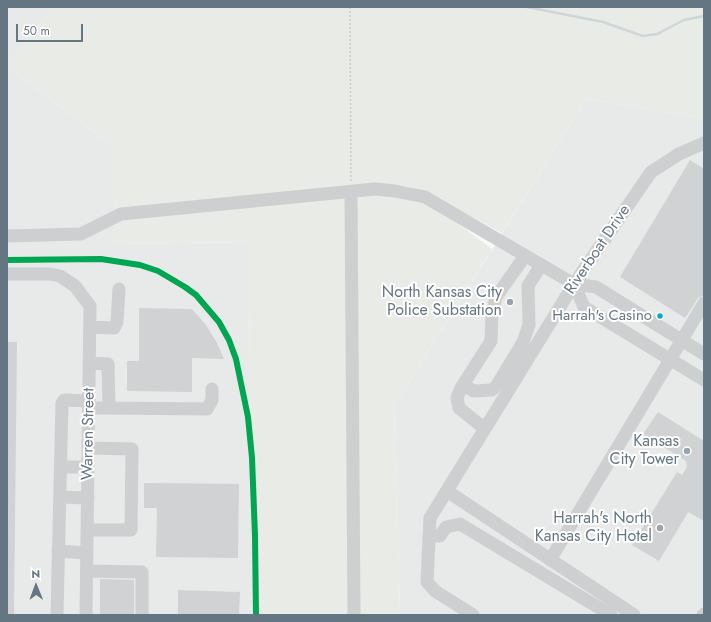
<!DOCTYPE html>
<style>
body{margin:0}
#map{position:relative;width:711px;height:622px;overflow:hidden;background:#f9f9f9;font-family:Jost,sans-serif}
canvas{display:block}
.frame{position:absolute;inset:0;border:8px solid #657683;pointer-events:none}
.north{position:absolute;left:16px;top:566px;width:40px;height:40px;-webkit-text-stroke:3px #fff;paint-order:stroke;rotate:359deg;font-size:11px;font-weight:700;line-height:16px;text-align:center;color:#657683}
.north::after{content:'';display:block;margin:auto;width:14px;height:18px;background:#657683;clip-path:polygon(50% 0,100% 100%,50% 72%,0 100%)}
.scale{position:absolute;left:16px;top:24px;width:67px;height:18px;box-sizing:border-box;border:2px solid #657683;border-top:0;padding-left:5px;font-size:12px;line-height:14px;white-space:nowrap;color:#657683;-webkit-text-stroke:3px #fff;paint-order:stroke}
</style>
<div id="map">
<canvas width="711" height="622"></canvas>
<div class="frame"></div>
<div class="north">N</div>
<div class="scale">50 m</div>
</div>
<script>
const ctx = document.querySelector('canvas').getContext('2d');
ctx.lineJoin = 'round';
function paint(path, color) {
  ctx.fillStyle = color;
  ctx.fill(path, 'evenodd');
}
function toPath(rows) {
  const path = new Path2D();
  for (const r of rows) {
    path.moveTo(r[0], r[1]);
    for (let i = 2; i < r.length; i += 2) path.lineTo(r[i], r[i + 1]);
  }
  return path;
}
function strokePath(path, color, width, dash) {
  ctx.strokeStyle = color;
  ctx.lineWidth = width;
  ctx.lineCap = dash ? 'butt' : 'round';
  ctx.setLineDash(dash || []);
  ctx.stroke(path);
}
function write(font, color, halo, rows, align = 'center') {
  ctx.font = font + ' Jost,sans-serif';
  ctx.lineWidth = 4;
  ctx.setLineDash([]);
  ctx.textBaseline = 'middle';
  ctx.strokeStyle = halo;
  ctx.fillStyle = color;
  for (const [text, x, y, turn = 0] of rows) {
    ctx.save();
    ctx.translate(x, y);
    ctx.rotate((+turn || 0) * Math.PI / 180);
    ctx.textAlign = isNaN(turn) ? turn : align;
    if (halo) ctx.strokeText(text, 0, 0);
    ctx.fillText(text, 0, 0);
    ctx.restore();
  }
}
const built = toPath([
 [7,7,54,7,7,64],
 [7,67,113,147,113,244,250,242,249,402,255,443,258,484,261,615,7,615],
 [586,99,704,119,704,615,400,615,395,405]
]);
const green = toPath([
 [54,7,704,7,704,119,586,99,502,233,425,192,410,187,394,185,113,211,113,147,7,67,7,64],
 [374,195,414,199,440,210,492,249,395,405,400,615,261,615,258,484,255,443,249,402,250,242,113,244,113,225,125,219]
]);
const stream = toPath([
 [527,7,603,22,643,36,657,34,684,20,704,16]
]);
const building = toPath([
 [690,160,704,169,704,295,698,298,685,318,620,277],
 [139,308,192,309,206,325,217,343,224,359,192,358,192,392,127,391,127,361,139,361],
 [7,342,17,342,14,615,7,615],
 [658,412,704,441,704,521,688,512,659,561,632,545,677,472,682,475,687,467,686,461,643,434],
 [144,483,239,484,238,558,156,557,157,508,144,508],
 [100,579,134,580,134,615,100,615],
 [178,590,240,592,239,615,178,615]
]);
const path = toPath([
 [350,7,351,181]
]);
const minor = toPath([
 [351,193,354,615],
 [7,236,81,234,121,214,375,189,395,191,425,197,574,284,596,287,704,354],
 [7,274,50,274,60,276,75,286,90,306,86,615],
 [574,284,584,307,704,380],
 [90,327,114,328,117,322,119,289],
 [463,385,474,391,492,390,497,385,523,342,529,325,528,286,541,265],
 [89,408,109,408,108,364,90,363],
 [109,408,207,409,212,400,212,389],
 [485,429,459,408,457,398,461,388,491,341,492,314,496,297,525,256],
 [61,467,88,467],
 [447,491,634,615],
 [60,497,88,498],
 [88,530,131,530,132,449,89,448],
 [429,536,440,536,446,527,460,524,611,615],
 [58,551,87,553],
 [550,560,704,303],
 [87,571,142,572,142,615],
 [57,615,62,403,64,400,89,401],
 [473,615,435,591,427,582,430,518,574,284,651,172,679,154,704,143],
 [703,615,704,614]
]);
const rail1 = toPath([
 [7,260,101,259,140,265,158,271,185,287,196,295,219,322,229,340,236,359,248,417,252,458,255,536,256,615]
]);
const markers = [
 [510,302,4,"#99a4ac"],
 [660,316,3.5,"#00a9ce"],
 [687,451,4,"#99a4ac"],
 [660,528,4,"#99a4ac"]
];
const busNames = [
 ["Harrah's Casino",652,316]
];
const streetNames = [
 ["Riverboat Drive",598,250,-56],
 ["Warren Street",89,434,-89]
];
const poiNames = [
 ["North Kansas City",502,293],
 ["Police Substation",502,311],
 ["Kansas",679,442],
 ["City Tower",679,460],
 ["Harrah's North",652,519],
 ["Kansas City Hotel",652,537]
];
paint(built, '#e8e9e9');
paint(green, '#e8ebe6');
strokePath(stream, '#ced6d9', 2.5);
paint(building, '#d0d2d3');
strokePath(path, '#cbcccd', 1.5, [2, 2]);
strokePath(minor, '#cecfd0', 13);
strokePath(rail1, '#00a651', 6);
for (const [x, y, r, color] of markers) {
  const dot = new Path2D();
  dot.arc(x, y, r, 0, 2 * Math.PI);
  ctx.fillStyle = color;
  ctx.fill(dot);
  strokePath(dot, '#fff', 1.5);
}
write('15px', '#657683', '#fff', busNames, 'right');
write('16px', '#657683', '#fff', streetNames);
write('16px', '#657683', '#fff', poiNames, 'right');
</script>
